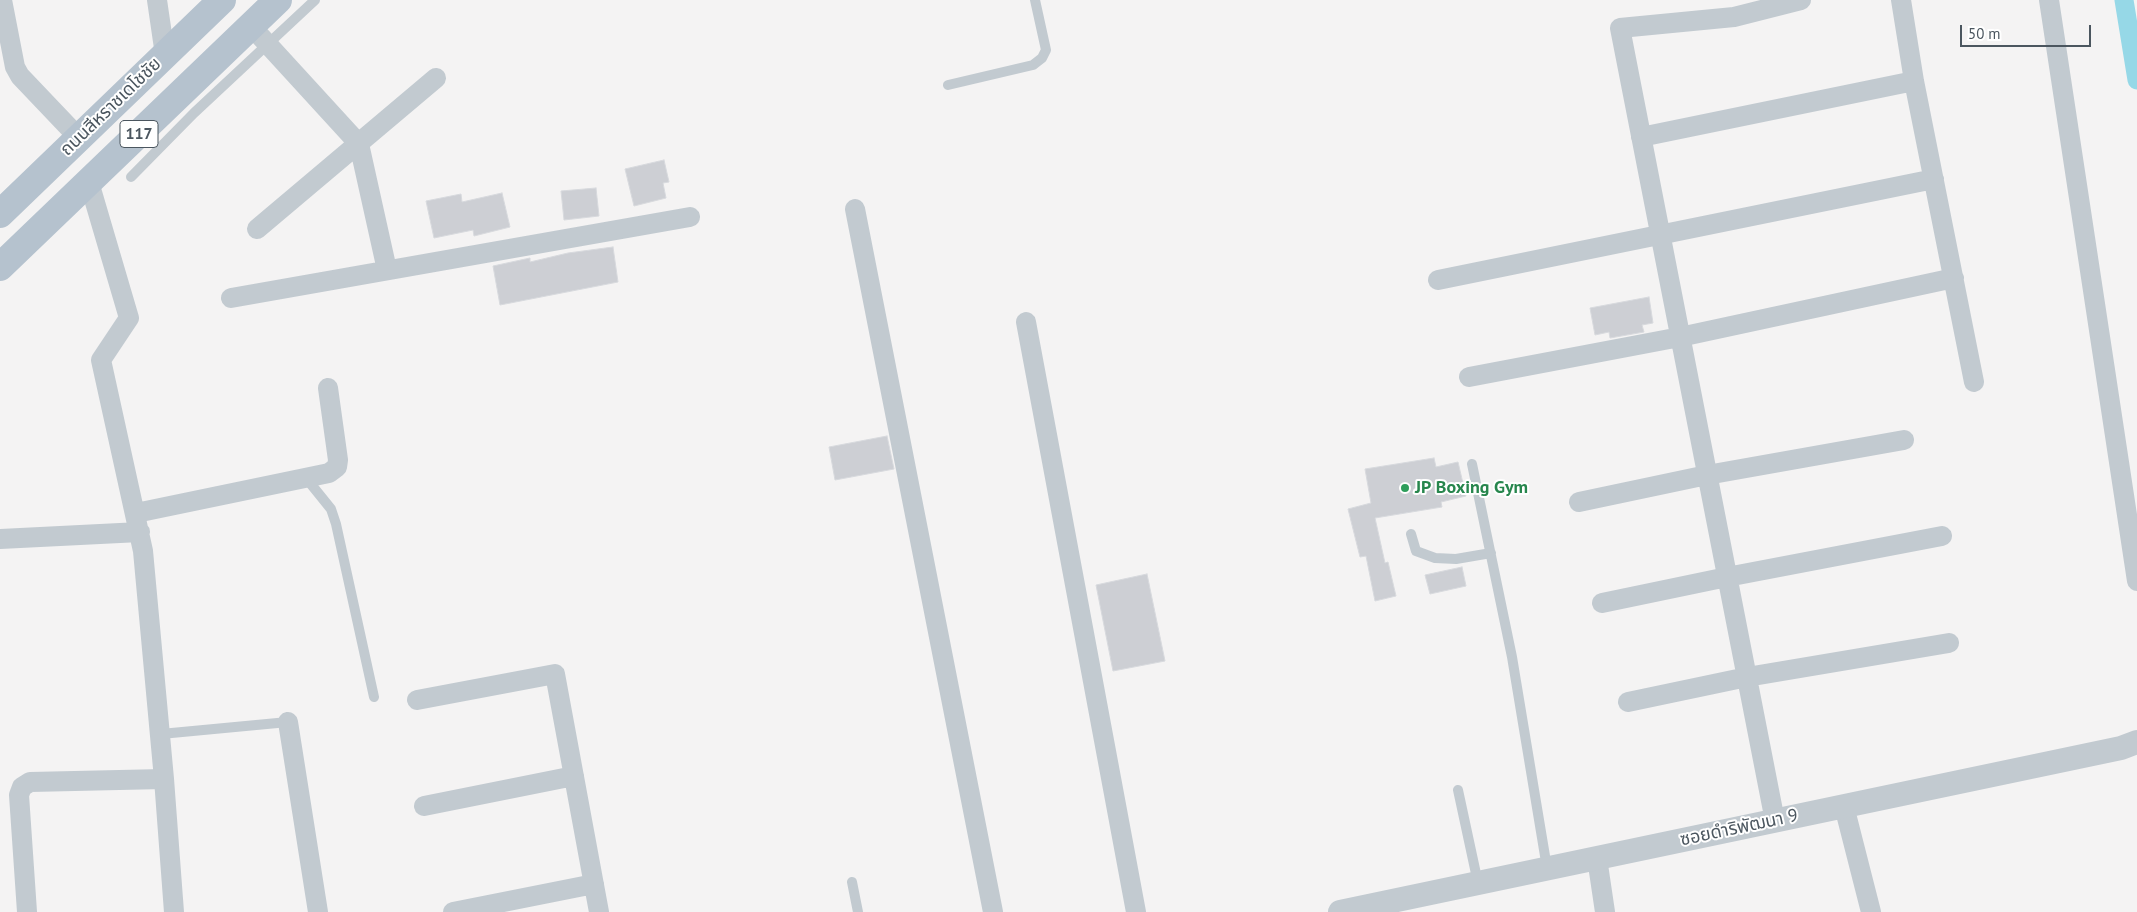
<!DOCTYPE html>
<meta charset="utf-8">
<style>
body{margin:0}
#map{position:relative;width:2137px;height:912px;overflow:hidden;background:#f4f3f3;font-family:"PT Sans",sans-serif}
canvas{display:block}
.scale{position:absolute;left:1960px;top:25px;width:131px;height:22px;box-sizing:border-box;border:2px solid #4b565f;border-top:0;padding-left:6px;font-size:15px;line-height:18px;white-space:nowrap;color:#4b565f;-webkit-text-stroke:4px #fff;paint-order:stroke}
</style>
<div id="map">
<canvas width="2137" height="912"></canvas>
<div class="scale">50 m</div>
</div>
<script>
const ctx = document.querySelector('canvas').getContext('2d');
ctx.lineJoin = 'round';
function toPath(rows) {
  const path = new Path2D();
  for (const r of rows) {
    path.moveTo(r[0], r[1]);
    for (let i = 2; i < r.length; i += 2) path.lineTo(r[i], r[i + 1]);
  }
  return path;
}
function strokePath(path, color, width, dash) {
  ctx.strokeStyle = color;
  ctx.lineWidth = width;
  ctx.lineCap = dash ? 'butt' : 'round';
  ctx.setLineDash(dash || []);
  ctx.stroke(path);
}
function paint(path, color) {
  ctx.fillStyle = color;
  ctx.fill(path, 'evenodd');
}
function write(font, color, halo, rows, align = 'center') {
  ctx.font = font + ' "PT Sans","Noto Sans Thai",sans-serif';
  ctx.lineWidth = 4;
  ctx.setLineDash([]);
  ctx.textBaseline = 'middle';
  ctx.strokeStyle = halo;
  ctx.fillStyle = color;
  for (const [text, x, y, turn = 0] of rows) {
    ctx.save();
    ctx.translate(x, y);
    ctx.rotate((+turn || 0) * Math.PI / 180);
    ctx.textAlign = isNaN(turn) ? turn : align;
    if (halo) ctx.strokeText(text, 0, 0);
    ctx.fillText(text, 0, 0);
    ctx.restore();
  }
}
const canal = toPath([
 [2124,0,2137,80]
]);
const building = toPath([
 [664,160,669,182,663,183,666,198,634,206,625,169,664,160],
 [596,188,599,216,564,220,561,191,596,188],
 [502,193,510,227,474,236,473,230,434,238,426,201,461,194,462,202,502,193],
 [613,247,618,282,500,305,493,266,530,258,530,262,568,253,613,247],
 [1649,297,1653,323,1642,325,1644,332,1610,338,1609,332,1595,335,1590,308,1649,297],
 [887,436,894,469,835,480,829,447,887,436],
 [1434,458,1436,467,1458,462,1466,496,1441,502,1442,507,1375,518,1385,563,1388,562,1396,596,1375,601,1366,556,1360,557,1348,509,1371,503,1365,469,1434,458],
 [1462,567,1466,586,1430,594,1425,575,1462,567],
 [1147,574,1165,661,1113,671,1096,585,1147,574]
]);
const service = toPath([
 [948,85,1033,65,1042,58,1046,50,1035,0],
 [131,177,194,113,315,0],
 [1472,464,1512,657,1547,868],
 [306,478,331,509,336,524,374,697],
 [1411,534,1416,551,1435,558,1456,559,1491,553],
 [161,734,288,722],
 [1458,790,1478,883],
 [852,882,858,912]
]);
const minor = toPath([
 [2,0,15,67,20,76,79,138],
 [157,0,165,55],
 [1901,0,1914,81,1974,382],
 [2049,0,2137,581],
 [251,26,359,144,387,270],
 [1641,137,1914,81],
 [89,182,129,318,101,360,143,551,164,779,174,912],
 [855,209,993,912],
 [257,229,436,78],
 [1438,280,1934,179],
 [231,298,690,217],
 [1026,322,1136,912],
 [1469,377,1680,337,1954,278],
 [1579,502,1707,475,1904,440],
 [136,513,329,473,337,467,338,460,328,388],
 [0,539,140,532],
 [1602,603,1727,577,1942,536],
 [417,700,555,674,599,912],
 [1628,702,1747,677,1949,643],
 [288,722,318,912],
 [424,806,574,776],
 [1844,806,1871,912],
 [1775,821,1620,28,1734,17,1801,0],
 [1597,858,1605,912],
 [27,912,19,795,22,787,30,782,164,779],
 [453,912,594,884]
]);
const tertiary = toPath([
 [1340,912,2121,748,2137,742]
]);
const primary = toPath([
 [0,214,222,0],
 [0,267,278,0]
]);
const markers = [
 [1405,488,5,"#2e9e5b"]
];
const shields = [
 [139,134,38]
];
const shieldNames = [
 ["117",139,134]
];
const streetNames = [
 ["ถนนสีหราชเดโชชัย",111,107,-44],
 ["ซอยดำริพัฒนา 9",1739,828,-12]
];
const leisureNames = [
 ["JP Boxing Gym",1415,488]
];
strokePath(canal, '#96d8e7', 19);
paint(building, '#cdcfd4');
strokePath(building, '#d7d9dd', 1);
strokePath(service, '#c2cad0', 10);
strokePath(minor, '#c2cad0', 20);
strokePath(tertiary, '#c2cad0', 24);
strokePath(primary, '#b5c2ce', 28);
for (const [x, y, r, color] of markers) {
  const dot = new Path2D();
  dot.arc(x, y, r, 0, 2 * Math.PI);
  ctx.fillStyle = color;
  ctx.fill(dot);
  strokePath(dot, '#fff', 2);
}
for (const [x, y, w] of shields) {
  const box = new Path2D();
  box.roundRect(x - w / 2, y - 13.5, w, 27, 4);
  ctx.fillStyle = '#fff';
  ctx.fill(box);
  strokePath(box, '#4b565f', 1);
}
write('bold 16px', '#4b565f', null, shieldNames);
write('18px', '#4b565f', '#fff', streetNames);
write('bold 18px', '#27864d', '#fff', leisureNames, 'left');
</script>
